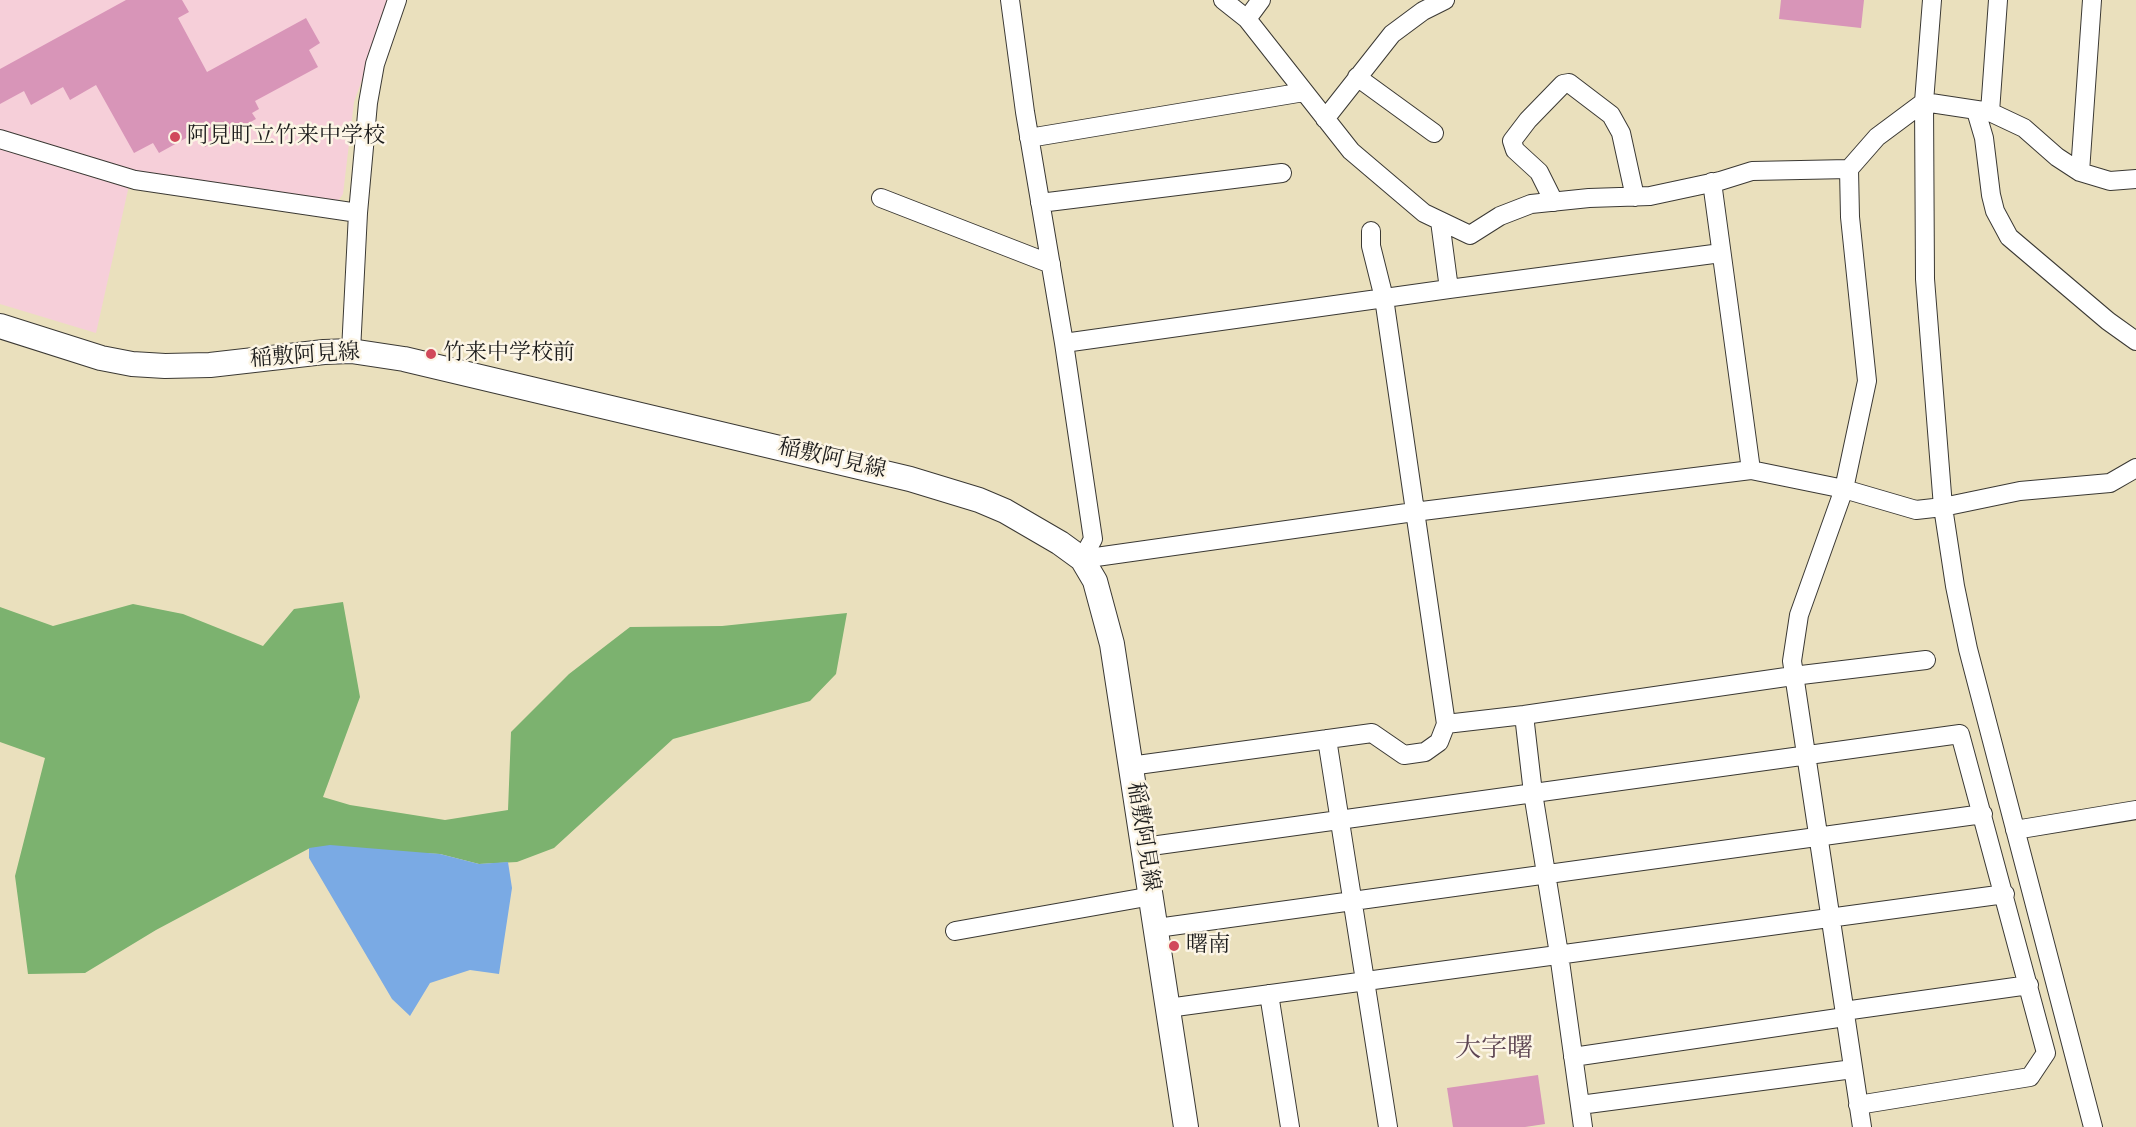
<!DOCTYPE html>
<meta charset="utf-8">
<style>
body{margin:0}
canvas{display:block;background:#eae0bd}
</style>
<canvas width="2136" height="1127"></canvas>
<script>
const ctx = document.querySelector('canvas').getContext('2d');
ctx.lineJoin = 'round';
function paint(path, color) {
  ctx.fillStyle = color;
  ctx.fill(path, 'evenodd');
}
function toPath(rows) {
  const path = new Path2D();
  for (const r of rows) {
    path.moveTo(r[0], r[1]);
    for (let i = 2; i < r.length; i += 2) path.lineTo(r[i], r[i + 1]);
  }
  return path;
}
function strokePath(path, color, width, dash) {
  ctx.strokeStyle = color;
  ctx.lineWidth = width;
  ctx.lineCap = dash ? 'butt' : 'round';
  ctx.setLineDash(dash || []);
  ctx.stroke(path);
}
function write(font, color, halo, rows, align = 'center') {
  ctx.font = font + ' "IM FELL Double Pica","Noto Serif JP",serif';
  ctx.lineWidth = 5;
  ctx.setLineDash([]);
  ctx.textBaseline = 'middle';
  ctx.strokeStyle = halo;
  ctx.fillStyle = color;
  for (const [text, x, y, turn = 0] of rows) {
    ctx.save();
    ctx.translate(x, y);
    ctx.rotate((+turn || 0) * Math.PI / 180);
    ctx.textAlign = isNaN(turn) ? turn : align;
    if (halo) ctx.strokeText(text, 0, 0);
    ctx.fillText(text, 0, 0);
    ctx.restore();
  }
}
const built = toPath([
 [0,0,391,0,354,102,343,194,336,204,132,172,96,333,0,304]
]);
const forest = toPath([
 [343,602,360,697,323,797,350,805,445,820,508,810,511,732,569,674,630,627,722,626,847,613,836,674,810,701,673,739,554,848,517,862,479,864,440,854,310,848,156,930,85,973,28,974,15,876,45,758,0,742,0,607,53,626,133,604,183,614,263,646,294,609]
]);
const water = toPath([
 [330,845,440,854,479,864,508,862,512,888,499,974,470,970,430,983,410,1016,392,999,309,858,309,848]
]);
const building = toPath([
 [126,0,182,0,189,12,178,18,207,72,306,18,320,43,309,50,318,67,255,101,259,109,252,113,256,119,205,147,197,132,159,153,153,143,134,153,96,85,70,100,63,87,31,105,24,91,0,104,0,69],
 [1781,0,1864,0,1861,28,1779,19],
 [1538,1075,1545,1124,1525,1127,1453,1127,1447,1088]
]);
const minor = toPath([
 [1010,0,1025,112,1064,343,1093,539,1082,559],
 [1223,0,1247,19,1351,151,1424,213,1470,235,1500,216,1531,204,1589,198,1650,196,1720,181,1752,171,1849,169],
 [1932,0,1924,102,1925,279,1943,507,1955,586,1968,649,2093,1127],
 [1247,19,1261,0],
 [1357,77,1434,133],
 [1976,111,1984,138,1991,195,1995,211,2009,237,2108,321,2136,341],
 [1990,112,1998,0],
 [1325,119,1392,34,1423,11,1445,0],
 [1029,138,1304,92],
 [0,139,135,180,358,213],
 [2080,172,2092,0],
 [1712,182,1751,470],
 [881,198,1051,264],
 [1554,202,1539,172,1515,150,1512,141,1528,120,1563,84,1569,83,1611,115,1621,133,1635,197],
 [1040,203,1282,173],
 [1449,289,1721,253],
 [1064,343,1449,289,1440,221],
 [351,351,358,213,368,103,375,64,397,0],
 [1082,559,1414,512,1751,470,1844,489,1916,510,1943,507,2020,491,2110,483,2136,468],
 [1524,715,1533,793,1559,954,1583,1127],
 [1446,724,1524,715,1793,676,1926,660],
 [1327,739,1388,1127],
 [1130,766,1372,733,1404,755,1425,752,1439,742,1446,724,1384,298,1371,246,1371,231],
 [2015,830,2136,810],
 [1144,847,1960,734,2046,1053,2030,1077,1858,1105],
 [1157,928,1983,814],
 [955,931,1152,896],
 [1269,994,1290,1127],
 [1168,1008,2005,894],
 [1844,1011,2029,985],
 [1573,1057,1845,1017],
 [1580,1105,1853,1069],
 [1862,1127,1792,661,1799,615,1844,489,1867,381,1850,217,1849,169,1877,137,1924,102,1990,112,2024,128,2057,157,2080,172,2110,181,2136,179]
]);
const major = toPath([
 [0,326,101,358,132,364,165,366,210,365,324,352,351,351,404,359,910,479,979,500,1005,511,1060,543,1082,559,1095,581,1112,644,1186,1127]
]);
const markers = [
 [175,137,6,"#d1495b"],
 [431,354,6,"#d1495b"],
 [1174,946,6,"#d1495b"]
];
const poiNames = [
 ["阿見町立竹来中学校",187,137],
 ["竹来中学校前",443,354],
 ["曙南",1186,946]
];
const streetNames = [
 ["稲敷阿見線",305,357,-4],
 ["稲敷阿見線",832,460,13],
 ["稲敷阿見線",1142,837,81]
];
const quarterNames = [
 ["大字曙",1494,1050]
];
paint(built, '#f6cfd9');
paint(forest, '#7cb26f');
paint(water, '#7aaae4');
paint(building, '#d895b8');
strokePath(minor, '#3b3934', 20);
strokePath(major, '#3b3934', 26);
strokePath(minor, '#fff', 18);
strokePath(major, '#fff', 24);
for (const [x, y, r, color] of markers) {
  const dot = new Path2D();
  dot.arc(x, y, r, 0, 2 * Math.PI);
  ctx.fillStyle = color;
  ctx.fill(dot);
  strokePath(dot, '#fcf5e5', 2);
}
write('22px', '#1c1c1c', '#fcf5e5', poiNames, 'left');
write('22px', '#1c1c1c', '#fcf5e5', streetNames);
write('26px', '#5e4653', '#fcf5e5', quarterNames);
</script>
